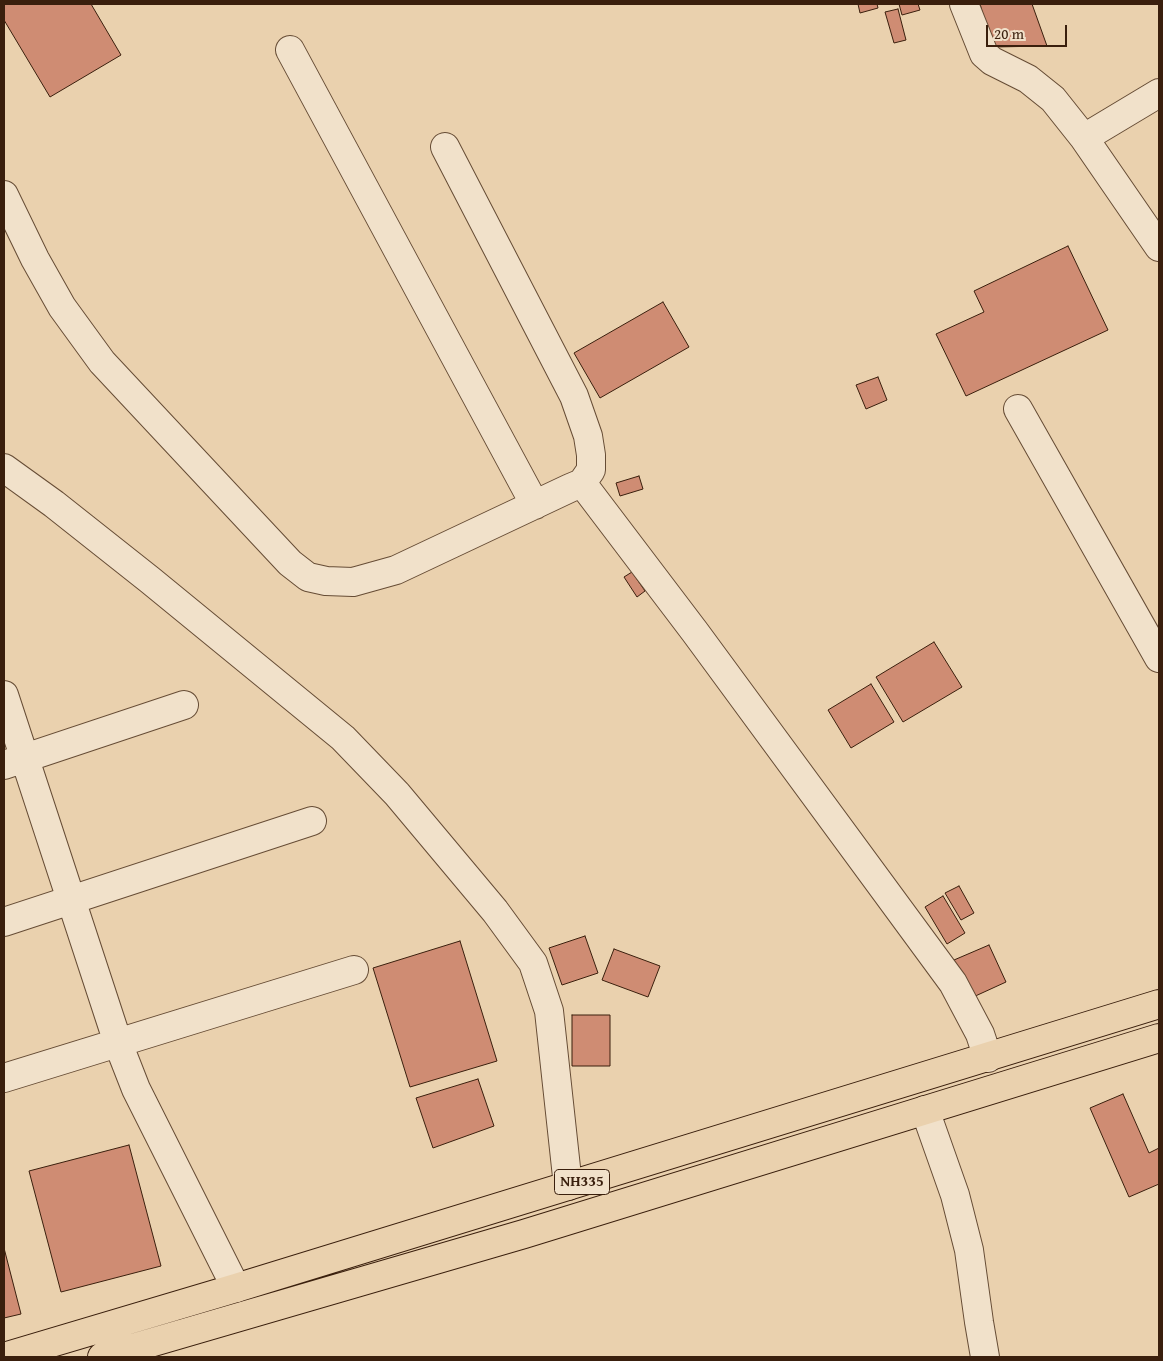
<!DOCTYPE html>
<style>
body{margin:0}
#map{position:relative;width:1163px;height:1361px;overflow:hidden;background:#ead1ae;font-family:"Gentium Book Plus",serif}
canvas{display:block}
.frame{position:absolute;inset:0;border:5px solid #3a1f0d;pointer-events:none}
.scale{position:absolute;left:986px;top:25px;width:81px;height:22px;box-sizing:border-box;border:2px solid #3a1f0d;border-top:0;padding-left:6px;font-size:15px;line-height:18px;white-space:nowrap;color:#3a1f0d;-webkit-text-stroke:4px #f1e1ca;paint-order:stroke}
</style>
<div id="map">
<canvas width="1163" height="1361"></canvas>
<div class="frame"></div>
<div class="scale">20 m</div>
</div>
<script>
const ctx = document.querySelector('canvas').getContext('2d');
ctx.lineJoin = 'round';
function paint(path, color) {
  ctx.fillStyle = color;
  ctx.fill(path, 'evenodd');
}
function toPath(rows) {
  const path = new Path2D();
  for (const r of rows) {
    path.moveTo(r[0], r[1]);
    for (let i = 2; i < r.length; i += 2) path.lineTo(r[i], r[i + 1]);
  }
  return path;
}
function strokePath(path, color, width, dash) {
  ctx.strokeStyle = color;
  ctx.lineWidth = width;
  ctx.lineCap = dash ? 'butt' : 'round';
  ctx.setLineDash(dash || []);
  ctx.stroke(path);
}
function write(font, color, halo, rows, align = 'center') {
  ctx.font = font + ' "Gentium Book Plus",serif';
  ctx.lineWidth = 5;
  ctx.setLineDash([]);
  ctx.textBaseline = 'middle';
  ctx.strokeStyle = halo;
  ctx.fillStyle = color;
  for (const [text, x, y, turn = 0] of rows) {
    ctx.save();
    ctx.translate(x, y);
    ctx.rotate((+turn || 0) * Math.PI / 180);
    ctx.textAlign = isNaN(turn) ? turn : align;
    if (halo) ctx.strokeText(text, 0, 0);
    ctx.fillText(text, 0, 0);
    ctx.restore();
  }
}
const building = toPath([
 [4,4,91,4,121,55,50,97,4,20,4,4],
 [858,4,877,4,878,8,860,13,858,4],
 [899,4,918,4,920,10,902,15,899,4],
 [980,4,1032,4,1047,46,992,47,980,4],
 [898,9,906,40,894,43,885,12,898,9],
 [1068,246,1108,330,966,396,936,334,984,312,974,291,1068,246],
 [663,302,689,347,600,398,574,353,663,302],
 [878,377,887,400,866,409,856,385,878,377],
 [639,476,643,489,620,496,616,483,639,476],
 [632,572,645,591,637,597,624,577,632,572],
 [934,642,962,687,903,722,876,677,934,642],
 [871,684,894,722,851,748,828,710,871,684],
 [959,886,974,913,961,920,945,893,959,886],
 [943,896,965,933,947,944,925,907,943,896],
 [585,936,598,973,562,985,549,948,585,936],
 [460,941,497,1061,410,1087,373,968,460,941],
 [989,945,1006,982,971,998,954,960,989,945],
 [614,949,660,966,648,997,602,980,614,949],
 [572,1015,610,1015,610,1066,572,1066,572,1015],
 [478,1079,494,1126,433,1148,416,1098,478,1079],
 [1123,1094,1149,1153,1159,1148,1159,1184,1129,1197,1090,1108,1123,1094],
 [129,1145,161,1266,61,1292,29,1171,129,1145],
 [4,1248,21,1314,4,1318,4,1248]
]);
const minor = toPath([
 [964,4,984,54,992,61,1028,79,1053,99,1084,138,1159,247],
 [290,50,535,505],
 [1084,138,1159,93],
 [4,195,35,259,62,307,102,362,290,563,308,577,326,581,353,582,396,570,570,488,582,483,591,470,591,455,588,436,574,396,445,147],
 [1018,409,1159,658],
 [4,468,54,504,150,580,343,738,397,794,495,911,533,963,549,1011,568,1186],
 [582,483,695,632,953,983,980,1034,988,1058],
 [4,695,118,1043,136,1089,236,1288],
 [4,765,184,705],
 [4,922,312,821],
 [4,1078,354,970],
 [925,1110,955,1195,969,1250,979,1322,985,1357]
]);
const highway = toPath([
 [4,1357,236,1288,1159,1004],
 [102,1357,524,1234,1159,1038]
]);
const shields = [
 [582,1182,55]
];
const shieldNames = [
 ["NH335",582,1182]
];
paint(building, '#cf8c73');
strokePath(building, '#3a1f0d', 1);
strokePath(minor, '#664c35', 30);
strokePath(highway, '#3a1f0d', 30);
strokePath(minor, '#f1e1ca', 28);
strokePath(highway, '#ead1ae', 28);
for (const [x, y, w] of shields) {
  const box = new Path2D();
  box.roundRect(x - w / 2, y - 12.5, w, 25, 4);
  ctx.fillStyle = '#f1e1ca';
  ctx.fill(box);
  strokePath(box, '#3a1f0d', 1);
}
write('bold 15px', '#3a1f0d', null, shieldNames);
</script>
